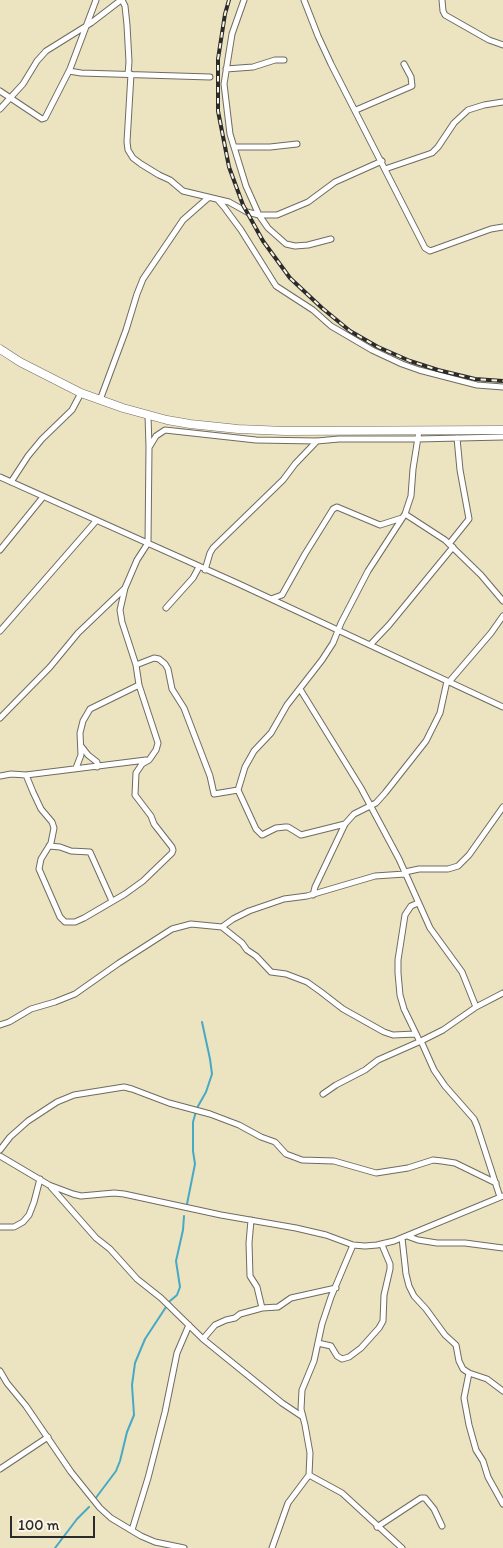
<!DOCTYPE html>
<style>
body{margin:0}
#map{position:relative;width:503px;height:1548px;overflow:hidden;background:#ece3c1;font-family:Itim,sans-serif}
canvas{display:block}
.scale{position:absolute;left:10px;top:1516px;width:85px;height:22px;box-sizing:border-box;border:2px solid #2b2b2b;border-top:0;padding-left:6px;font-size:15px;line-height:18px;white-space:nowrap;color:#2b2b2b;-webkit-text-stroke:4px #fcf5e5;paint-order:stroke}
</style>
<div id="map">
<canvas width="503" height="1548"></canvas>
<div class="scale">100 m</div>
</div>
<script>
const ctx = document.querySelector('canvas').getContext('2d');
ctx.lineJoin = 'round';
function toPath(rows) {
  const path = new Path2D();
  for (const r of rows) {
    path.moveTo(r[0], r[1]);
    for (let i = 2; i < r.length; i += 2) path.lineTo(r[i], r[i + 1]);
  }
  return path;
}
function strokePath(path, color, width, dash) {
  ctx.strokeStyle = color;
  ctx.lineWidth = width;
  ctx.lineCap = dash ? 'butt' : 'round';
  ctx.setLineDash(dash || []);
  ctx.stroke(path);
}
const stream = toPath([
 [187,1204,195,1164,193,1151,193,1122,197,1108,206,1092,212,1074,210,1059,202,1022],
 [170,1301,177,1295,180,1287,176,1261,183,1230,184,1216],
 [95,1499,116,1471,120,1461,127,1432,134,1415,132,1385,135,1363,145,1339,166,1307],
 [55,1548,77,1519,89,1507]
]);
const minor = toPath([
 [122,0,125,6,127,25,129,62,128,74],
 [244,0,232,34,224,84,230,134,246,186,259,215,268,228,286,244,295,246,308,245,331,239],
 [304,0,318,36,331,64,425,248,430,251,491,229,503,227],
 [442,0,443,11,445,15,489,40,503,45],
 [226,69,253,67,275,60,284,60],
 [69,71,81,73,210,77],
 [131,74,127,142,128,150,133,158,141,164,159,175,170,180,183,191,229,202,247,212,259,215,277,215,308,202,335,182,382,161],
 [0,91,42,119,45,118,70,69,96,0],
 [0,109,23,84,37,61,46,51,91,23,121,0],
 [356,110,412,86,411,77,404,64],
 [234,147,270,147,297,144],
 [385,169,432,153,438,147,454,123,468,110,484,105,503,102],
 [218,200,224,207,241,230,276,286,313,310,331,326,372,350,402,364,419,370,477,385,503,387],
 [100,400,126,330,137,294,143,279,183,220,208,198],
 [150,446,156,436,165,430,256,440,317,441,339,439,417,439,503,437],
 [0,477,239,584,503,707],
 [11,482,28,456,42,439,72,410,81,393],
 [405,514,445,540,481,575,503,601],
 [449,544,469,519,460,470,457,438],
 [0,550,43,497],
 [205,570,210,553,213,548,283,480,295,464,317,441],
 [271,599,282,595,305,554,333,509,337,507,380,525,402,518],
 [166,608,193,578,199,567],
 [0,631,96,521],
 [370,645,389,625,453,547],
 [136,665,154,658,159,659,165,664,168,669,172,689,184,708,210,776,214,794,238,790],
 [449,682,491,633,503,616],
 [300,689,361,788,399,859,430,928,462,972,476,1007],
 [0,718,50,667,78,633,124,589],
 [81,746,88,755,97,762,97,767],
 [76,768,81,755,80,733,83,721,90,709,139,685],
 [26,775,33,792,41,809,52,822,54,828,51,843,41,859,39,869,60,917,65,922,75,922,84,918,125,894,143,881,172,853,173,850,172,847,154,824,151,816,135,795,136,773,142,764,149,760,156,750,158,743,139,685,136,665,122,622,120,610,125,588,137,560,148,543,149,447,148,415],
 [0,776,11,774,26,775,146,760],
 [345,824,301,835,288,827,285,827,276,828,262,835,256,829,238,790,245,767,254,751,271,733,287,705,322,660,333,643,341,623,368,571,405,514,411,496,413,469,419,431],
 [49,846,60,847,71,851,90,852,112,901],
 [405,872,419,869,448,869,458,866,469,855,503,807],
 [313,895,315,887,345,824,354,814,376,803,385,793,426,741,440,713,447,681],
 [418,903,411,906,405,915,398,960,398,973,400,995,404,1009,420,1042],
 [222,927,242,943,247,950,256,956,271,972,286,974,307,982,321,992,343,1009,384,1032,393,1035,416,1034],
 [0,1025,9,1022,31,1009,55,1002,75,994,119,963,172,929,191,924,222,927,233,919,249,911,284,899,307,896,375,876,405,874],
 [421,1041,434,1070,445,1086,474,1119,477,1126,500,1197],
 [323,1094,336,1085,365,1070,378,1060,421,1041,443,1030,476,1007,503,993],
 [0,1150,10,1137,28,1121,57,1102,74,1095,124,1087,132,1089,169,1103,210,1114,239,1125,261,1137,275,1142,286,1154,302,1160,334,1161,376,1173,408,1168,433,1160,442,1161,455,1163,496,1183],
 [0,1156,49,1185,73,1194,81,1196,114,1193,124,1194,221,1215,296,1228,326,1235,353,1245,365,1246,377,1245,394,1241,503,1196],
 [51,1187,96,1238,110,1249,137,1279,161,1298,203,1339,282,1403,303,1417],
 [251,1220,249,1243,250,1276,257,1287,262,1308],
 [0,1227,14,1227,23,1222,29,1215,34,1202,40,1179],
 [407,1236,418,1240,437,1243,465,1243,503,1248],
 [402,1238,406,1274,409,1286,414,1296,426,1309,445,1335,456,1345,459,1361,463,1369,469,1373,487,1379,503,1391],
 [203,1339,215,1325,226,1320,235,1318,240,1314,262,1308,278,1307,291,1298,336,1288],
 [318,1343,331,1346,337,1356,342,1359,349,1357,361,1348,379,1328,383,1321,384,1295,390,1269,390,1264,382,1245],
 [0,1371,7,1383,26,1406,71,1472,100,1508,111,1518,141,1536,155,1542,184,1548],
 [469,1373,464,1398,469,1425,476,1450,483,1461,488,1477,503,1504],
 [0,1469,48,1437],
 [309,1475,342,1493,402,1548],
 [377,1527,421,1498,425,1498,434,1509,442,1526],
 [132,1530,148,1478,165,1412,177,1353,189,1325],
 [272,1548,288,1503,309,1475,310,1453,305,1425,301,1409,302,1390,314,1361,322,1324,331,1297,353,1245]
]);
const primary = toPath([
 [0,349,20,362,81,393,123,408,167,420,190,424,238,429,285,431,503,430]
]);
const rail = toPath([
 [229,0,225,14,218,59,218,111,229,167,243,205,263,241,290,278,322,308,350,331,378,347,410,361,438,370,475,379,503,381]
]);
strokePath(stream, '#46a9c6', 2);
strokePath(minor, '#6f6b60', 7);
strokePath(primary, '#6f6b60', 9);
strokePath(minor, '#fff', 5);
strokePath(primary, '#fff', 8);
strokePath(rail, '#2b2b2b', 4);
strokePath(rail, '#fcf5e5', 2, [5.5]);
</script>
